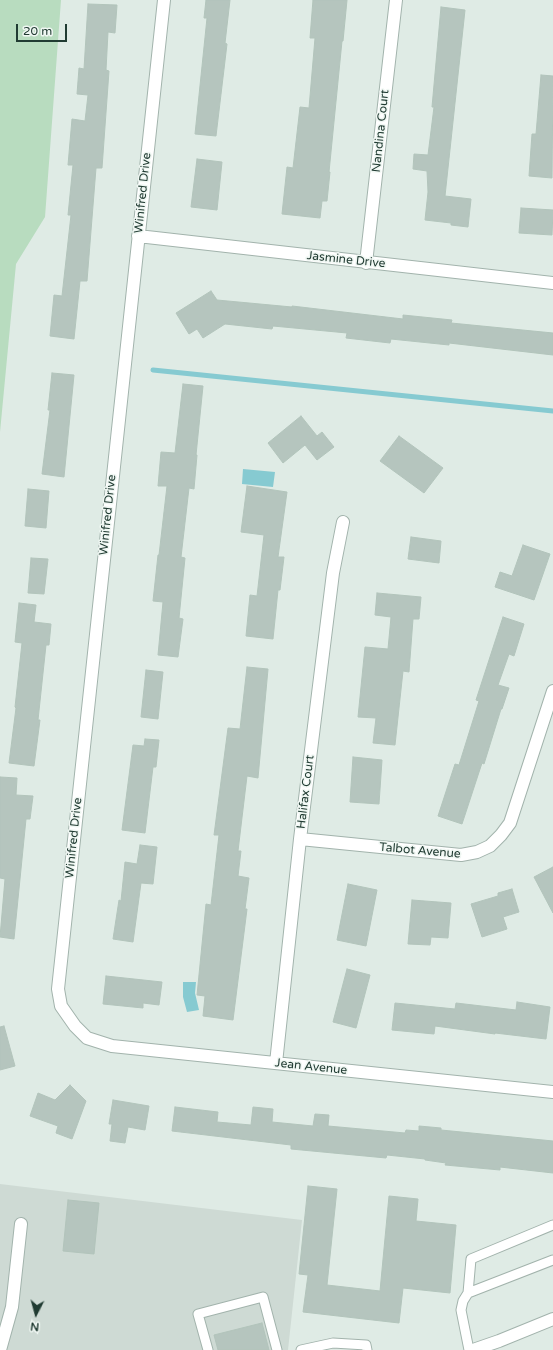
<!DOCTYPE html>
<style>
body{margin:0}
#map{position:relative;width:553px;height:1350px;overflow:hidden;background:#dfebe5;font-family:"Varela Round",sans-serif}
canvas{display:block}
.north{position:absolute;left:16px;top:1294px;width:40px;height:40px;-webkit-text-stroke:3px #f0f7f3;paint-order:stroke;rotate:186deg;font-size:11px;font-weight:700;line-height:16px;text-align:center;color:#203b32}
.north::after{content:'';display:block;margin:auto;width:14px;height:18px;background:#203b32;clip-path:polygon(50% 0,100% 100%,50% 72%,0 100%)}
.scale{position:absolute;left:16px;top:24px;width:51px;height:18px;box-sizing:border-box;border:2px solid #203b32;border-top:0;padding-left:5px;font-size:12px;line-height:14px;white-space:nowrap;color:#203b32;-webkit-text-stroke:3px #f0f7f3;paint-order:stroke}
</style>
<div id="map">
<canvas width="553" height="1350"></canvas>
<div class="north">N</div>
<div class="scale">20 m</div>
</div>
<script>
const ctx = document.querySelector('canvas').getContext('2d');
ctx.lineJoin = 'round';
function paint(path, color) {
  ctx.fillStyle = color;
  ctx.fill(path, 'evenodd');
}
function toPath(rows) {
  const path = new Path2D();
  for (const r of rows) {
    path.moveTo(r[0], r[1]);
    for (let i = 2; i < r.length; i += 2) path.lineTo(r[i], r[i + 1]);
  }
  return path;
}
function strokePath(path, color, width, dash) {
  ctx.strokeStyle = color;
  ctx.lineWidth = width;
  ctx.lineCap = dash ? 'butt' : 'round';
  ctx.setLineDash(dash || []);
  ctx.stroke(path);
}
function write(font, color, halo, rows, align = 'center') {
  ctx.font = font + ' "Varela Round",sans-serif';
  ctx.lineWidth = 3;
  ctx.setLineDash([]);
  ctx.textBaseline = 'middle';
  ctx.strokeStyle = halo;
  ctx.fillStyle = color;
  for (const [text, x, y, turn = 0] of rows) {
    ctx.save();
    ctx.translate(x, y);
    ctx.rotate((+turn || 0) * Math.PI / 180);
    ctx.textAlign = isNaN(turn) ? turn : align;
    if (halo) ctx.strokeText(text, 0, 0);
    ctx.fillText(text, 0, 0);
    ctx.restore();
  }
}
const built = toPath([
 [0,1184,302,1220,288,1350,0,1350]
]);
const green = toPath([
 [0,0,61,0,45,217,16,264,0,432]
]);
const water = toPath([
 [243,469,275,472,273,487,242,484],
 [183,982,196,982,195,993,199,1010,187,1012,183,997]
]);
const stream = toPath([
 [153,370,553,411]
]);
const building = toPath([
 [206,0,230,0,225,43,227,44,216,136,195,134,207,18,204,18,206,0],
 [313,0,347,0,343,41,342,41,329,172,330,172,327,201,322,201,320,218,282,214,287,167,293,168,300,107,309,108,315,38,310,38,313,0],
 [88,4,117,5,115,33,108,32,106,70,109,71,102,168,96,168,87,281,80,281,74,339,50,336,54,295,62,296,71,215,68,215,73,165,68,165,72,119,85,121,88,95,77,94,79,68,84,69,88,4],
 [441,7,465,10,445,196,471,199,468,227,451,225,451,223,425,220,428,192,427,171,413,169,414,154,428,155,434,107,432,107,441,7],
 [541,75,553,76,552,178,529,176,532,134,536,134,541,75],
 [197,159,222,162,217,210,191,207,197,159],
 [521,208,553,210,552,235,519,233,521,208],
 [211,291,217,300,292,307,292,306,403,319,403,315,452,320,451,323,553,333,553,355,449,343,449,345,391,339,390,343,346,338,347,333,273,326,272,329,225,324,203,338,197,329,189,334,176,313,211,291],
 [52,373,74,375,64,477,42,474,50,410,48,410,52,373],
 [183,384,203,386,196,455,197,455,194,489,189,488,181,557,185,558,179,618,183,619,178,657,158,655,163,602,153,601,158,555,159,555,167,486,158,486,161,452,175,453,183,384],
 [301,416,317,436,322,432,334,447,317,460,305,445,283,463,268,443,301,416],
 [399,436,443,468,424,493,380,461,399,436],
 [247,486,287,492,278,557,284,557,280,590,278,590,273,639,246,636,250,595,257,596,264,535,241,532,247,486],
 [28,489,49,491,46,528,25,526,28,489],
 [411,537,441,541,439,563,408,559,411,537],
 [523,545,550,554,534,600,495,587,500,572,512,576,523,545],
 [31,558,48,559,44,594,28,593,31,558],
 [377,593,421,597,419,619,413,619,409,672,403,671,395,745,373,743,376,718,358,717,365,647,388,649,391,617,375,615,377,593],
 [19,603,36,605,34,622,51,624,49,645,46,645,38,720,40,720,34,766,9,763,16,708,15,707,22,643,15,642,19,603],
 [503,617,524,624,514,656,509,654,498,685,509,688,502,709,501,709,484,764,482,763,462,824,438,816,455,764,459,765,479,701,476,700,503,617],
 [247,667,268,669,258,778,247,776,238,851,241,851,238,876,249,878,245,909,247,909,233,1020,203,1016,205,996,197,995,206,904,211,905,219,835,214,835,228,728,240,729,247,667],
 [146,670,163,672,158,719,141,717,146,670],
 [145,739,159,740,156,767,153,767,145,833,122,830,133,745,144,746,145,739],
 [353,757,382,760,379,804,350,802,353,757],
 [0,777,17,778,16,795,33,796,30,819,26,819,14,939,0,937,5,879,0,878,0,777],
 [140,845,157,847,153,884,141,883,133,942,113,939,119,900,121,901,125,862,137,864,140,845],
 [553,867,553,913,534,877,553,867],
 [348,884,377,890,366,946,337,940,348,884],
 [512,889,519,912,503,917,507,929,482,937,471,904,498,896,498,893,512,889],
 [412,900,451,903,448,938,431,937,430,945,408,944,412,900],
 [347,969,370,975,356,1028,333,1022,347,969],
 [106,976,162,982,159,1005,143,1003,143,1008,103,1004,106,976],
 [517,1002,550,1007,546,1039,495,1033,495,1034,435,1026,434,1034,392,1030,395,1003,455,1009,456,1003,516,1010,517,1002],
 [4,1026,15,1066,0,1070,0,1027,4,1026],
 [70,1085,86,1101,72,1139,56,1133,58,1126,30,1116,38,1093,55,1100,70,1085],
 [113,1100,149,1106,145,1130,128,1127,125,1143,110,1141,112,1124,109,1124,113,1100],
 [175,1107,218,1112,217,1122,251,1125,253,1107,273,1109,272,1122,313,1126,315,1114,329,1115,328,1126,405,1133,406,1130,419,1131,419,1126,441,1128,441,1130,553,1141,553,1173,500,1167,500,1170,445,1165,446,1163,425,1160,425,1159,387,1155,386,1158,291,1149,291,1145,172,1131,175,1107],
 [308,1186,337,1189,327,1285,380,1291,389,1196,418,1199,416,1221,456,1225,450,1293,403,1288,399,1323,303,1312,308,1275,299,1274,308,1186],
 [68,1200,99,1203,94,1254,63,1251,68,1200],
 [262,1323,269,1350,218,1350,214,1335,262,1323]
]);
const service = toPath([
 [468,1293,471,1259,553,1225],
 [208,1350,198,1314,263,1297,277,1350],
 [301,1350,333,1343,366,1345,367,1350],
 [469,1350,461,1310,463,1301,468,1293,553,1260]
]);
const minor = toPath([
 [164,0,58,989,61,1006,75,1026,87,1038,112,1046,553,1092],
 [138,236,553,283],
 [366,263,396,0],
 [300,839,461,855,477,852,490,846,501,835,510,823,553,691],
 [276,1063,300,839,333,573,343,522],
 [0,1350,12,1307,21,1224]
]);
const tertiary = toPath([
 [473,1350,499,1341,553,1319]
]);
const streetNames = [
 ["Nandina Court",381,131,-84],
 ["Winifred Drive",143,193,-84],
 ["Jasmine Drive",346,260,6],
 ["Winifred Drive",108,515,-84],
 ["Halifax Court",306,792,-83],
 ["Winifred Drive",74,838,-84],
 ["Talbot Avenue",420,851,5],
 ["Jean Avenue",311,1067,6]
];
paint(built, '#cedad4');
paint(green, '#b8dcbf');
paint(water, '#86cad1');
strokePath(stream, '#86cad1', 5);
paint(building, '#b5c5be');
strokePath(building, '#b2c4bb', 1);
strokePath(service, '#a2b3ac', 11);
strokePath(minor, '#a2b3ac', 14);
strokePath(tertiary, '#a2b3ac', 14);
strokePath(service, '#fff', 9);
strokePath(minor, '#fff', 12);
strokePath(tertiary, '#fff', 12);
write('12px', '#203b32', '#f0f7f3', streetNames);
</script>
